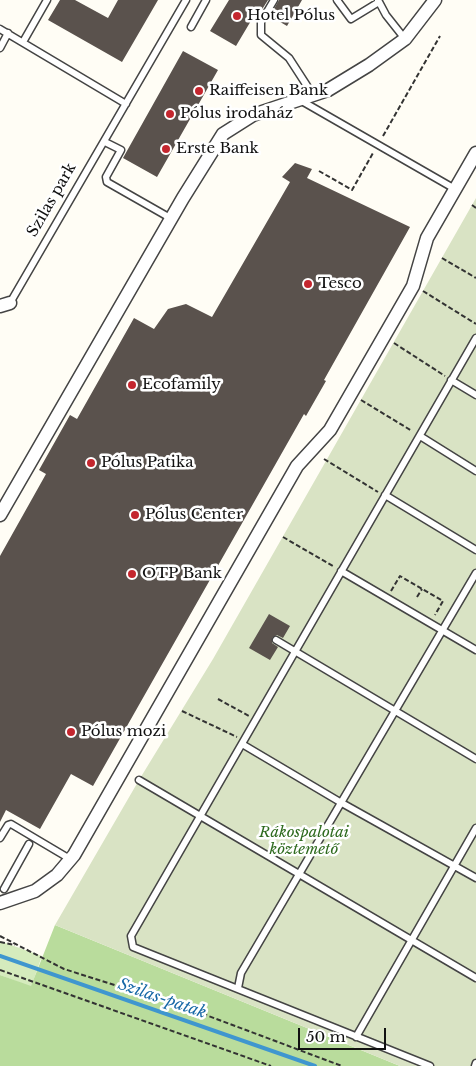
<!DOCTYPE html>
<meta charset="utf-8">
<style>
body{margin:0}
#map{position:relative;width:476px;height:1066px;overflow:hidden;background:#fffdf5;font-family:"Libre Baskerville",serif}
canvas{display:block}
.scale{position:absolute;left:298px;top:1028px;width:88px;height:22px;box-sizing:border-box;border:2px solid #111;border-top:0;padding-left:6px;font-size:15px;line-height:18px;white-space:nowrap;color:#111;-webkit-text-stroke:4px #fff;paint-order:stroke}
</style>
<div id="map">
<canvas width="476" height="1066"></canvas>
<div class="scale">50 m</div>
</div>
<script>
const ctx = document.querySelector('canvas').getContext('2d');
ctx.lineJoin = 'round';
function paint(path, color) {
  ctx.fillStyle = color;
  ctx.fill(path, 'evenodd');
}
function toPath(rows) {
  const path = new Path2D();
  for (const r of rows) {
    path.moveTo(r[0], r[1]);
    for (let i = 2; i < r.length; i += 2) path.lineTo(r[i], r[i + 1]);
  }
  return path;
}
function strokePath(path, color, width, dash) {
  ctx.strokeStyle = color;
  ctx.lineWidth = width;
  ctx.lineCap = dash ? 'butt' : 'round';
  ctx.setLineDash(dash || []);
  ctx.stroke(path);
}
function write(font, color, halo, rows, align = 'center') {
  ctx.font = font + ' "Libre Baskerville",serif';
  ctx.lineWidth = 5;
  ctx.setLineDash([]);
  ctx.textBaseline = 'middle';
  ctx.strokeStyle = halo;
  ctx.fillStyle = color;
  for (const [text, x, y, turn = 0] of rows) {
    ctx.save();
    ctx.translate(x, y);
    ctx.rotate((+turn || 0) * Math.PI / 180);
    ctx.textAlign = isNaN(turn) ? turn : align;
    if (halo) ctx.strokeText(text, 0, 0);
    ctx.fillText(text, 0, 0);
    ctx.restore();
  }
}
const green = toPath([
 [0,941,42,956,31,987,0,975]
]);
const forest = toPath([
 [55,925,400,1066,0,1066,0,975,31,986]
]);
const cemetery = toPath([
 [476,198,476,1066,400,1066,55,925,139,780,213,659]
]);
const stream = toPath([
 [0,956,315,1066]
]);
const building = toPath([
 [60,0,75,0,108,18,118,0,158,0,122,62,48,20],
 [229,0,268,0,261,11,258,9,236,46,210,31],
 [279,0,302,0,287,26,270,16],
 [183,51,218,70,157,177,123,158],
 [295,163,312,169,307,178,410,227,324,380,326,381,306,416,304,414,93,786,71,774,40,829,6,810,0,822,0,556,46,474,39,470,70,415,77,419,134,318,154,329,168,309,186,304,212,317,290,182,282,177],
 [269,614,290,626,283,638,277,635,272,638,272,643,278,647,270,660,249,648]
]);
const path = toPath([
 [383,136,440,36],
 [319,171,352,190,373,153],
 [472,205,476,208],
 [442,258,476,278],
 [423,291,476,324],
 [394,343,445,376],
 [361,400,412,431],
 [324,459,378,492],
 [283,537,333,566],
 [391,591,400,576,443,601,435,615],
 [417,597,422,589],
 [218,699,249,716],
 [182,711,237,737],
 [0,936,64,969,187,1008,342,1066],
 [0,942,15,945],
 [0,970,271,1066]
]);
const service = toPath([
 [274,0,261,22,261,35,289,58,313,95],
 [337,0,351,19,379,2],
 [378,0,386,15,405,39],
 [191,27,206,0],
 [0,29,126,104],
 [23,42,47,0],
 [0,48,8,33],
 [300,100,455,189],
 [105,142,121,150,106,177,107,182,172,219],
 [10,303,186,0],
 [451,380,476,395],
 [420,436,476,471],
 [385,495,476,550],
 [341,571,476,650],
 [276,640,476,759],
 [242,744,340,802,476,878],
 [139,780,476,978],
 [0,838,8,825,11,824,70,859],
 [4,889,29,844],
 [238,988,241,973,476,573],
 [356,1037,476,828],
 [430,1066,133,947,131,936,476,338],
 [475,1066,476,1063]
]);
const minor = toPath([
 [0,306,10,303],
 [0,515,183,198,223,134,253,115,328,90,369,65,405,39,435,0],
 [0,903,35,891,57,875,74,855,297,466,330,430,413,286,427,238,476,153]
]);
const markers = [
 [237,16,5,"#c4262e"],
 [199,91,5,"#c4262e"],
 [170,114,5,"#c4262e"],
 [166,149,5,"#c4262e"],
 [308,284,5,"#c4262e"],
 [132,385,5,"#c4262e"],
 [91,463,5,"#c4262e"],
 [135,515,5,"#c4262e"],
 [132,574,5,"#c4262e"],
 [71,732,5,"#c4262e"]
];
const poiNames = [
 ["Hotel Pólus",247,16],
 ["Raiffeisen Bank",209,91],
 ["Pólus irodaház",180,114],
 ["Erste Bank",176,149],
 ["Tesco",318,284],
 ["Ecofamily",142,385],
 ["Pólus Patika",101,463],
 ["Pólus Center",145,515],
 ["OTP Bank",142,574],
 ["Pólus mozi",81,732]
];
const streetNames = [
 ["Szilas park",52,200,-60]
];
const parkNames = [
 ["Rákospalotai",304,833],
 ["köztemető",304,850]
];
const waterNames = [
 ["Szilas-patak",162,999,19]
];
paint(green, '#d5ebbd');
paint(forest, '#b9dc9c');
paint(cemetery, '#d9e3c4');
strokePath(stream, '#3f96cf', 4);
paint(building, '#5a524d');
strokePath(service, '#444', 9);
strokePath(minor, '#444', 15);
strokePath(path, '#333', 2, [5, 2.5]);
strokePath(service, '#fff', 6);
strokePath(minor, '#fff', 12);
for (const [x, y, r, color] of markers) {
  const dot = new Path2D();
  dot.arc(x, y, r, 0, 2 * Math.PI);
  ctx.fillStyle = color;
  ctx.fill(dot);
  strokePath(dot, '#fff', 2);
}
write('15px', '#111', '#fff', poiNames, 'left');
write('15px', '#111', '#fff', streetNames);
write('italic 15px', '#2f6b1f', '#fff', parkNames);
write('italic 16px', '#1768a6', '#fff', waterNames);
</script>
